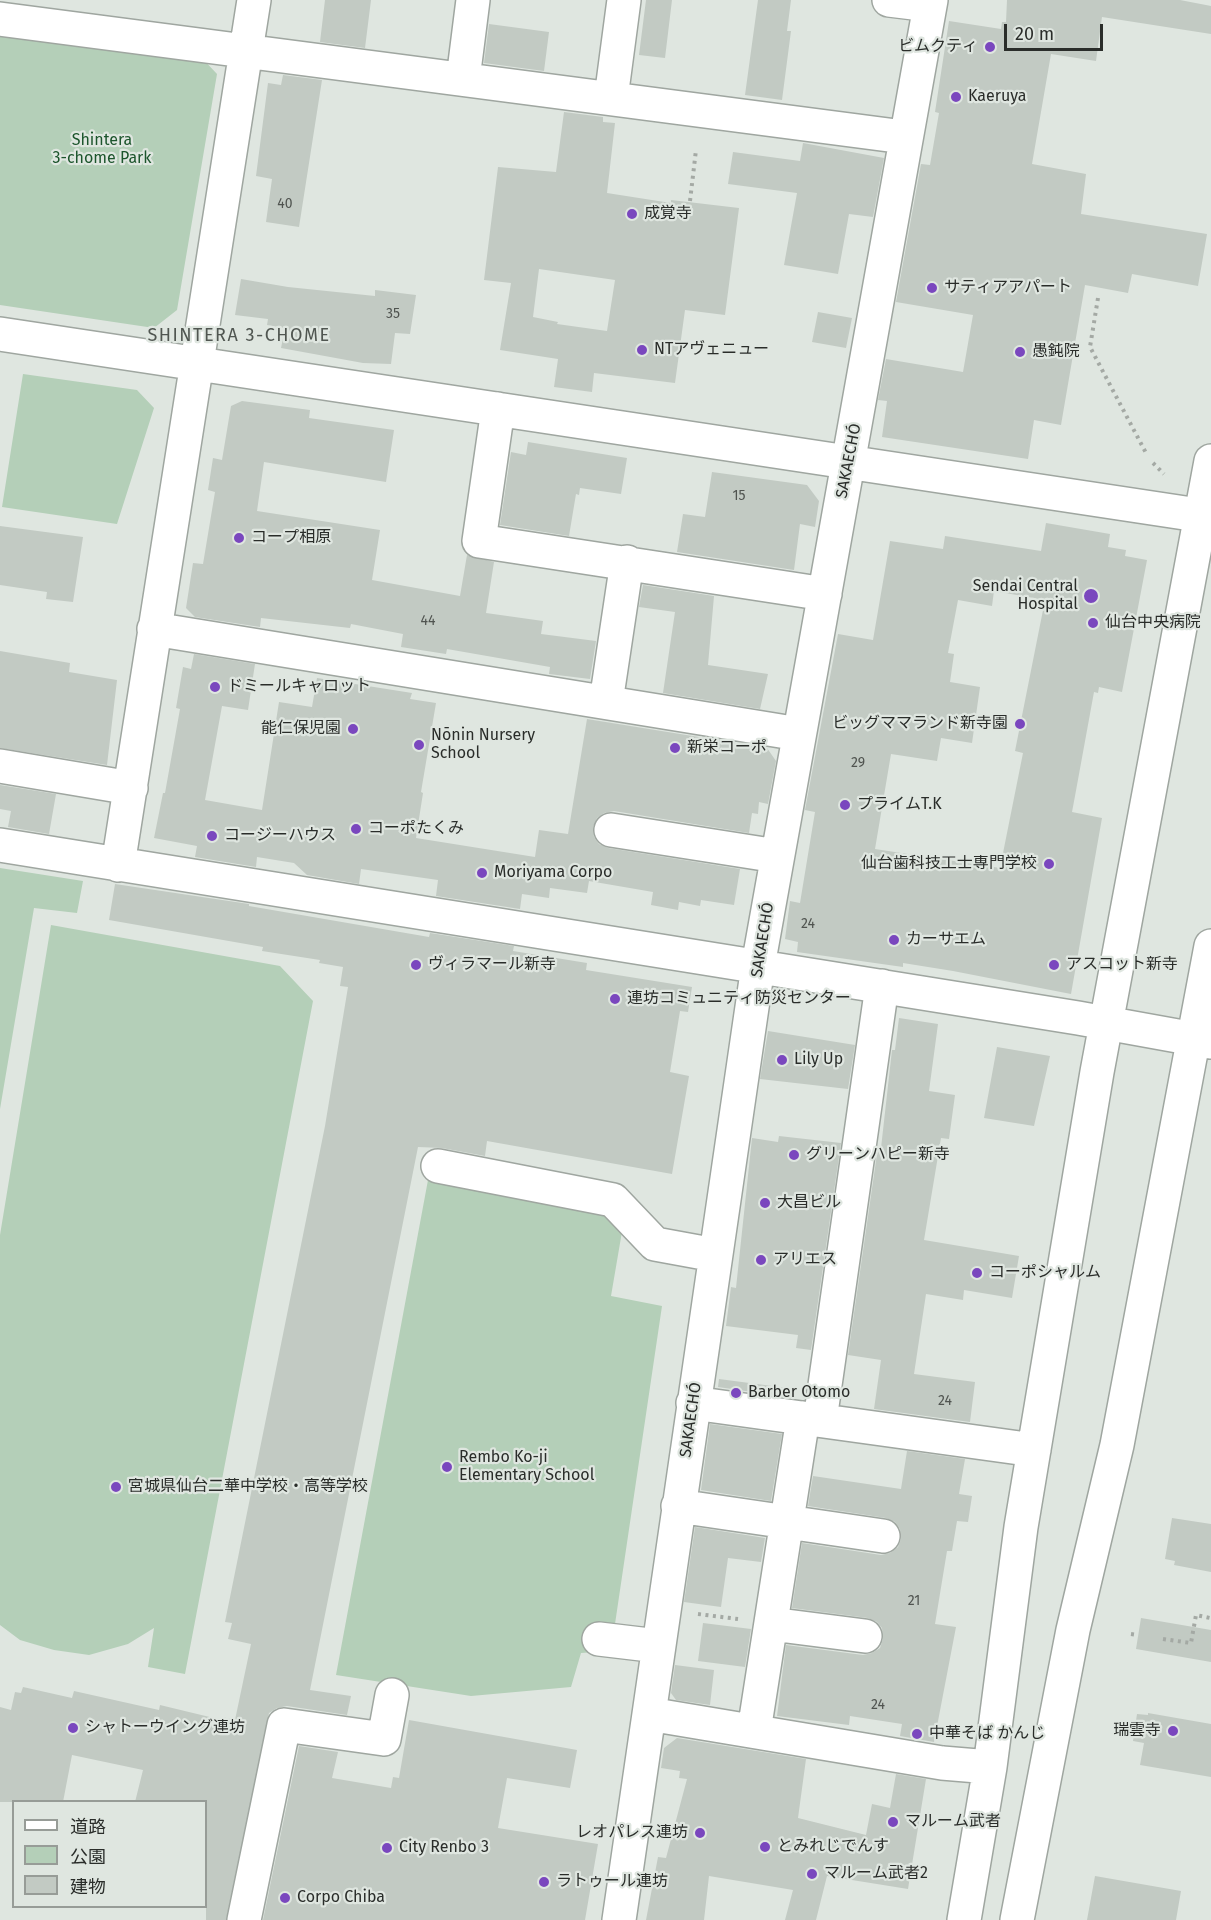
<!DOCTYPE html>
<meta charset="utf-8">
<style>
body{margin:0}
#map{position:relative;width:1211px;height:1920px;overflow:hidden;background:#dfe6e0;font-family:"Fira Sans","Noto Sans JP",sans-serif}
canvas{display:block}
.legend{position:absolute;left:12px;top:1800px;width:195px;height:108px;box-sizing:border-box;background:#dfe6e0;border:2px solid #979c97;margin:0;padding:8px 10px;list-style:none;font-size:18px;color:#2a2d2a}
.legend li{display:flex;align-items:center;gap:12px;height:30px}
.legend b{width:30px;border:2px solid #979c97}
.scale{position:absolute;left:1004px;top:24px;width:99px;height:27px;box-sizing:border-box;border:3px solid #2a2d2a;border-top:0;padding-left:8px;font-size:18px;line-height:21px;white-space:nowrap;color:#2a2d2a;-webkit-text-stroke:4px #dfe6e0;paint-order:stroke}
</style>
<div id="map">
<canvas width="1211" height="1920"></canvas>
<ul class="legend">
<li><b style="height:8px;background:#fff"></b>道路</li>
<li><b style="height:16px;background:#b4cfb8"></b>公園</li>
<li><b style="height:16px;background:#c2cac3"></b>建物</li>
</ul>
<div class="scale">20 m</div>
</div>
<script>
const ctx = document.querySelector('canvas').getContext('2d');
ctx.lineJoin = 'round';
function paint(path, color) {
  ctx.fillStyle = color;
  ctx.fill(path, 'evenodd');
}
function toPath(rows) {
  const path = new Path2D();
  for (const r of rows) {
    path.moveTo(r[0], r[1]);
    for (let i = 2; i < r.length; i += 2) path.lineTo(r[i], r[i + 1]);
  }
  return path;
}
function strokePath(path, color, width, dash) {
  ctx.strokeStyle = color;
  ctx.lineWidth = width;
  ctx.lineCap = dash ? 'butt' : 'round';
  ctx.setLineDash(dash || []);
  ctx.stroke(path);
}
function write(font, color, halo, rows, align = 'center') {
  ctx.font = font + ' "Fira Sans","Noto Sans JP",sans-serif';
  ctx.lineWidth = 4.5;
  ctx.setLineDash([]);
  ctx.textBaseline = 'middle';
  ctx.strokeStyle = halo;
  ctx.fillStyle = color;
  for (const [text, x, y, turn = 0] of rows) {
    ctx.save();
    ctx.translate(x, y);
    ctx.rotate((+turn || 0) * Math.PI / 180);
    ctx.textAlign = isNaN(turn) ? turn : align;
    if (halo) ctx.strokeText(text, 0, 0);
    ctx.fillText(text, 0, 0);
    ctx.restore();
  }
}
const green = toPath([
 [4,33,200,56,217,74,177,310,154,328,0,305,0,36],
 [23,374,137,390,154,408,117,524,2,507],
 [0,868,83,881,77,913,34,908,0,1109],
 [51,925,280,966,313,1001,185,1674,148,1667,154,1628,128,1644,89,1655,54,1650,20,1640,0,1625,0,1235],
 [428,1180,625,1214,611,1296,662,1306,611,1651,581,1653,571,1687,471,1696,336,1675]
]);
const building = toPath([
 [325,0,371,0,365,48,320,42],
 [646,0,672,0,665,58,639,55],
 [758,0,791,0,787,31,791,31,782,100,745,95],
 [1007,0,1180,0,1211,6,1211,34,1102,17,1096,61,1051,54,1032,164,1086,174,1081,214,1207,234,1198,286,1132,274,1128,293,1085,285,1061,425,1034,420,1028,459,882,437,887,401,878,400,886,359,963,372,973,315,896,302,921,164,930,165,939,113,935,112,949,21,1001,29,1002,22,1006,22],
 [489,24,549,32,544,71,484,63],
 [283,75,322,80,299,227,266,222,272,179,256,176,268,83,281,85],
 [564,112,603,117,603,122,615,123,607,193,671,203,671,200,739,208,725,315,685,310,675,383,594,373,592,392,554,387,558,359,500,350,511,283,484,280,498,167,556,172],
 [539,269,615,280,607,331,557,324,558,322,533,317],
 [803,143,884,158,873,217,849,214,838,274,784,265,797,193,728,184,733,152,800,161],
 [241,279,288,287,375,296,375,290,416,295,410,334,395,333,391,364,363,363,281,348,285,328,267,325,268,319,235,315],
 [818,312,852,318,846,348,812,342],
 [242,401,310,410,309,418,394,430,386,482,264,462,257,511,380,530,372,580,460,596,467,555,494,562,486,613,543,621,541,634,596,641,590,679,549,674,550,667,447,649,446,654,401,647,403,634,351,624,350,628,261,618,260,627,195,617,186,608,193,563,203,564,215,492,208,490,213,458,222,460,231,406],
 [528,442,627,458,621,494,580,488,579,495,576,494,569,536,500,525,511,452,526,455],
 [712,472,807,485,819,501,815,527,800,524,794,570,677,552,683,514,705,517],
 [1046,523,1110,534,1108,547,1126,550,1125,556,1147,560,1122,692,1099,687,1098,693,1094,692,1075,796,1072,812,1102,818,1071,994,953,971,903,963,903,967,797,952,798,942,785,939,790,901,800,903,815,812,805,810,838,634,873,640,890,541,943,549,945,536,1041,551],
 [994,591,1045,600,1015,751,1023,753,1000,868,875,849,891,754,937,761,941,738,972,743,980,687,950,682,954,654,948,653,958,600,992,606],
 [0,526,83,537,73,602,46,599,47,592,0,585],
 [643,585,714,596,708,665,768,674,760,709,663,693,675,612,639,607],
 [0,651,70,663,69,672,117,680,107,765,0,748],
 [194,654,255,664,248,710,222,706,205,800,262,810,279,702,312,707,317,678,412,693,410,699,436,703,421,792,423,793,416,838,535,857,539,830,568,834,587,719,767,748,776,761,768,804,759,802,758,814,752,813,749,833,614,811,604,813,597,818,593,827,594,837,599,844,608,848,740,869,734,905,701,900,700,906,679,902,678,910,651,905,653,892,589,881,587,893,550,888,549,898,522,894,520,909,436,896,438,880,361,869,359,884,307,875,294,863,257,857,256,867,195,857,197,846,154,838,163,793,165,793,180,709,176,708,183,667,191,669],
 [0,785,56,794,49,834,8,827,11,811,0,809],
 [115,884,249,904,249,906,429,937,430,933,514,946,513,951,587,963,586,970,692,987,688,1012,680,1011,670,1072,689,1076,672,1174,487,1141,485,1156,442,1148,418,1147,310,1690,351,1696,347,1715,287,1706,277,1708,269,1713,226,1920,206,1920,206,1802,135,1802,143,1770,72,1755,63,1802,0,1802,0,1707,11,1710,15,1692,21,1693,23,1687,72,1698,74,1691,159,1710,160,1705,222,1720,222,1717,235,1720,251,1644,228,1639,232,1623,225,1622,325,1126,348,987,340,986,343,967,319,963,320,960,262,951,263,947,109,920],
 [899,1018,938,1024,929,1091,955,1095,949,1139,941,1138,924,1240,1019,1256,1012,1298,964,1290,963,1300,926,1294,914,1374,975,1382,970,1422,874,1409,881,1360,848,1355,878,1147,881,1148,892,1050,895,1050],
 [768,1031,855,1045,848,1089,760,1079],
 [997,1047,1050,1056,1034,1126,984,1118],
 [779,1136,841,1143,811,1350,796,1348,798,1335,726,1326,731,1287,736,1288,752,1138,778,1142],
 [719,1379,795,1389,794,1398,718,1387],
 [710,1424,782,1434,771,1501,701,1490],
 [907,1451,965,1459,959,1494,972,1496,968,1522,957,1521,952,1551,947,1551,935,1624,956,1627,934,1742,900,1736,902,1724,850,1716,849,1725,777,1716,786,1645,863,1655,872,1653,880,1648,883,1639,882,1628,877,1622,868,1618,792,1608,802,1543,881,1555,890,1553,898,1547,901,1539,900,1529,895,1522,886,1518,808,1506,813,1476,901,1489],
 [1172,1518,1211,1524,1211,1572,1174,1565,1175,1561,1165,1559],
 [695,1527,765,1538,761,1562,728,1558,721,1607,684,1602],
 [1141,1618,1211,1630,1211,1662,1136,1649],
 [703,1623,751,1629,745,1667,698,1661],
 [675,1665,714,1670,710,1705,676,1700,671,1693],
 [1148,1713,1211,1724,1211,1777,1140,1765,1144,1743,1133,1741,1137,1714,1148,1715],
 [409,1720,577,1750,570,1788,507,1778,498,1828,598,1844,585,1920,263,1920,299,1746,338,1752,332,1778,391,1788,393,1777,399,1778],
 [677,1738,806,1759,798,1818,866,1835,872,1804,890,1808,896,1774,926,1779,908,1889,827,1876,816,1920,785,1920,793,1890,709,1876,704,1920,646,1920,658,1857,666,1858,687,1779,679,1778,680,1771,661,1768,664,1748],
 [1095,1876,1181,1891,1176,1920,1087,1920]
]);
const path = toPath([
 [690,201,696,150],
 [1098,298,1090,347,1146,453],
 [1153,463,1164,474],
 [698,1614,738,1619],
 [1131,1634,1138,1635],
 [1163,1639,1191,1643,1196,1615,1210,1618]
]);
const minor = toPath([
 [889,0,930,5],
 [0,19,904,137],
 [463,79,473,0],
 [611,98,624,0],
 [0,334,1211,517],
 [498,409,479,541,825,594],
 [154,629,799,734],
 [606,702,627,562],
 [0,766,131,788],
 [611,830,777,856],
 [0,845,1078,1018,1211,1042],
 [118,865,254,0],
 [438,1166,613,1200,655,1244,715,1255],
 [693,1403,1034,1450],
 [820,1420,882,986],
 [678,1506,883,1536],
 [771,1624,865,1636],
 [599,1639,658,1646],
 [649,1714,942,1763,990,1767],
 [754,1731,803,1418],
 [244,1920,284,1725,384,1739,392,1695],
 [619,1920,758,966,931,0],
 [964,1920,990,1767,1021,1527,1097,1072,1211,461],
 [1017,1920,1073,1630,1117,1445,1211,946]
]);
const markers = [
 [990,47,6,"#7a47be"],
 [956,97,6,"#7a47be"],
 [632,214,6,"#7a47be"],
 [932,288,6,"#7a47be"],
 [642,350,6,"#7a47be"],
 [1020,352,6,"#7a47be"],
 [239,538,6,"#7a47be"],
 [1091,596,8,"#7a47be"],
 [1093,623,6,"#7a47be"],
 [215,687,6,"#7a47be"],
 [1020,724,6,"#7a47be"],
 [353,729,6,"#7a47be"],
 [419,745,6,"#7a47be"],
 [675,748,6,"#7a47be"],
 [845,805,6,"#7a47be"],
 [356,829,6,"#7a47be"],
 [212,836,6,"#7a47be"],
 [1049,864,6,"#7a47be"],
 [482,873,6,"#7a47be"],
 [894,940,6,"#7a47be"],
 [416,965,6,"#7a47be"],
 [1054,965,6,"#7a47be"],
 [615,999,6,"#7a47be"],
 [782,1060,6,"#7a47be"],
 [794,1155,6,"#7a47be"],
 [765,1203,6,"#7a47be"],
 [761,1260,6,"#7a47be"],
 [977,1273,6,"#7a47be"],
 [736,1393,6,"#7a47be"],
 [447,1467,6,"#7a47be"],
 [116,1487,6,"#7a47be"],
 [73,1728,6,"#7a47be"],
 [1173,1731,6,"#7a47be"],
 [917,1734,6,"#7a47be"],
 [893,1822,6,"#7a47be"],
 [700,1833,6,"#7a47be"],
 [765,1847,6,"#7a47be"],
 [387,1848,6,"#7a47be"],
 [812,1874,6,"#7a47be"],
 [544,1882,6,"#7a47be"],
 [285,1898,6,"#7a47be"]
];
const numberNames = [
 ["40",285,204],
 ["35",393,314],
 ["15",739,496],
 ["44",428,621],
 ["29",858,763],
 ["24",808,924],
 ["24",945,1401],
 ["21",914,1601],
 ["24",878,1705]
];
const poiNames = [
 ["ビムクティ",978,47,"right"],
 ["Kaeruya",968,97],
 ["成覚寺",644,214],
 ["サティアアパート",944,288],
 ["NTアヴェニュー",654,350],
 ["愚鈍院",1032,352],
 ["コープ相原",251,538],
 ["Sendai Central",1078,587,"right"],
 ["Hospital",1078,605,"right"],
 ["仙台中央病院",1105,623],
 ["ドミールキャロット",227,687],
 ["ビッグママランド新寺園",1008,724,"right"],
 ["能仁保児園",341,729,"right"],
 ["Nōnin Nursery",431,736],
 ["School",431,754],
 ["新栄コーポ",687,748],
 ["プライムT.K",857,805],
 ["コーポたくみ",368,829],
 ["コージーハウス",224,836],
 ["仙台歯科技工士専門学校",1037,864,"right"],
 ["Moriyama Corpo",494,873],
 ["カーサエム",906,940],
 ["ヴィラマール新寺",428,965],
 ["アスコット新寺",1066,965],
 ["連坊コミュニティ防災センター",627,999],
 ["Lily Up",794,1060],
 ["グリーンハピー新寺",806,1155],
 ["大昌ビル",777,1203],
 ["アリエス",773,1260],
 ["コーポシャルム",989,1273],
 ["Barber Otomo",748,1393],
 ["Rembo Ko-ji",459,1458],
 ["Elementary School",459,1476],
 ["宮城県仙台二華中学校・高等学校",128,1487],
 ["シャトーウイング連坊",85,1728],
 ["瑞雲寺",1161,1731,"right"],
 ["中華そば かんじ",929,1734],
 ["マルーム武者",905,1822],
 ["レオパレス連坊",688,1833,"right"],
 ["とみれじでんす",777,1847],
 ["City Renbo 3",399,1848],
 ["マルーム武者2",824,1874],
 ["ラトゥール連坊",556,1882],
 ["Corpo Chiba",297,1898]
];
const parkNames = [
 ["Shintera",102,141],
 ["3-chome Park",102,159]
];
const streetNames = [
 ["SAKAECHÓ",849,461,-79],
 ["SAKAECHÓ",763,940,-81],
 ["SAKAECHÓ",691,1420,-82]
];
const neighbourhoodNames = [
 ["SHINTERA 3-CHOME",239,336]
];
paint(green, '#b4cfb8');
paint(building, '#c2cac3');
strokePath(minor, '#9fa6a0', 36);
strokePath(path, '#a4a9a4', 4, [3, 4.5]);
strokePath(minor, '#fff', 33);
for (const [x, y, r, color] of markers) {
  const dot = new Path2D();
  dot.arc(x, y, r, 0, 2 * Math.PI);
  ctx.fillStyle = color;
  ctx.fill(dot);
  strokePath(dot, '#dfe6e0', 2);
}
write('14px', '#505450', null, numberNames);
write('16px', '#2a2d2a', '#dfe6e0', poiNames, 'left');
write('16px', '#1c552c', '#dfe6e0', parkNames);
write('16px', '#2a2d2a', '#dfe6e0', streetNames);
ctx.letterSpacing = '1.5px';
write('18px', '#505651', '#dfe6e0', neighbourhoodNames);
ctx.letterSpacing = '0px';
</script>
